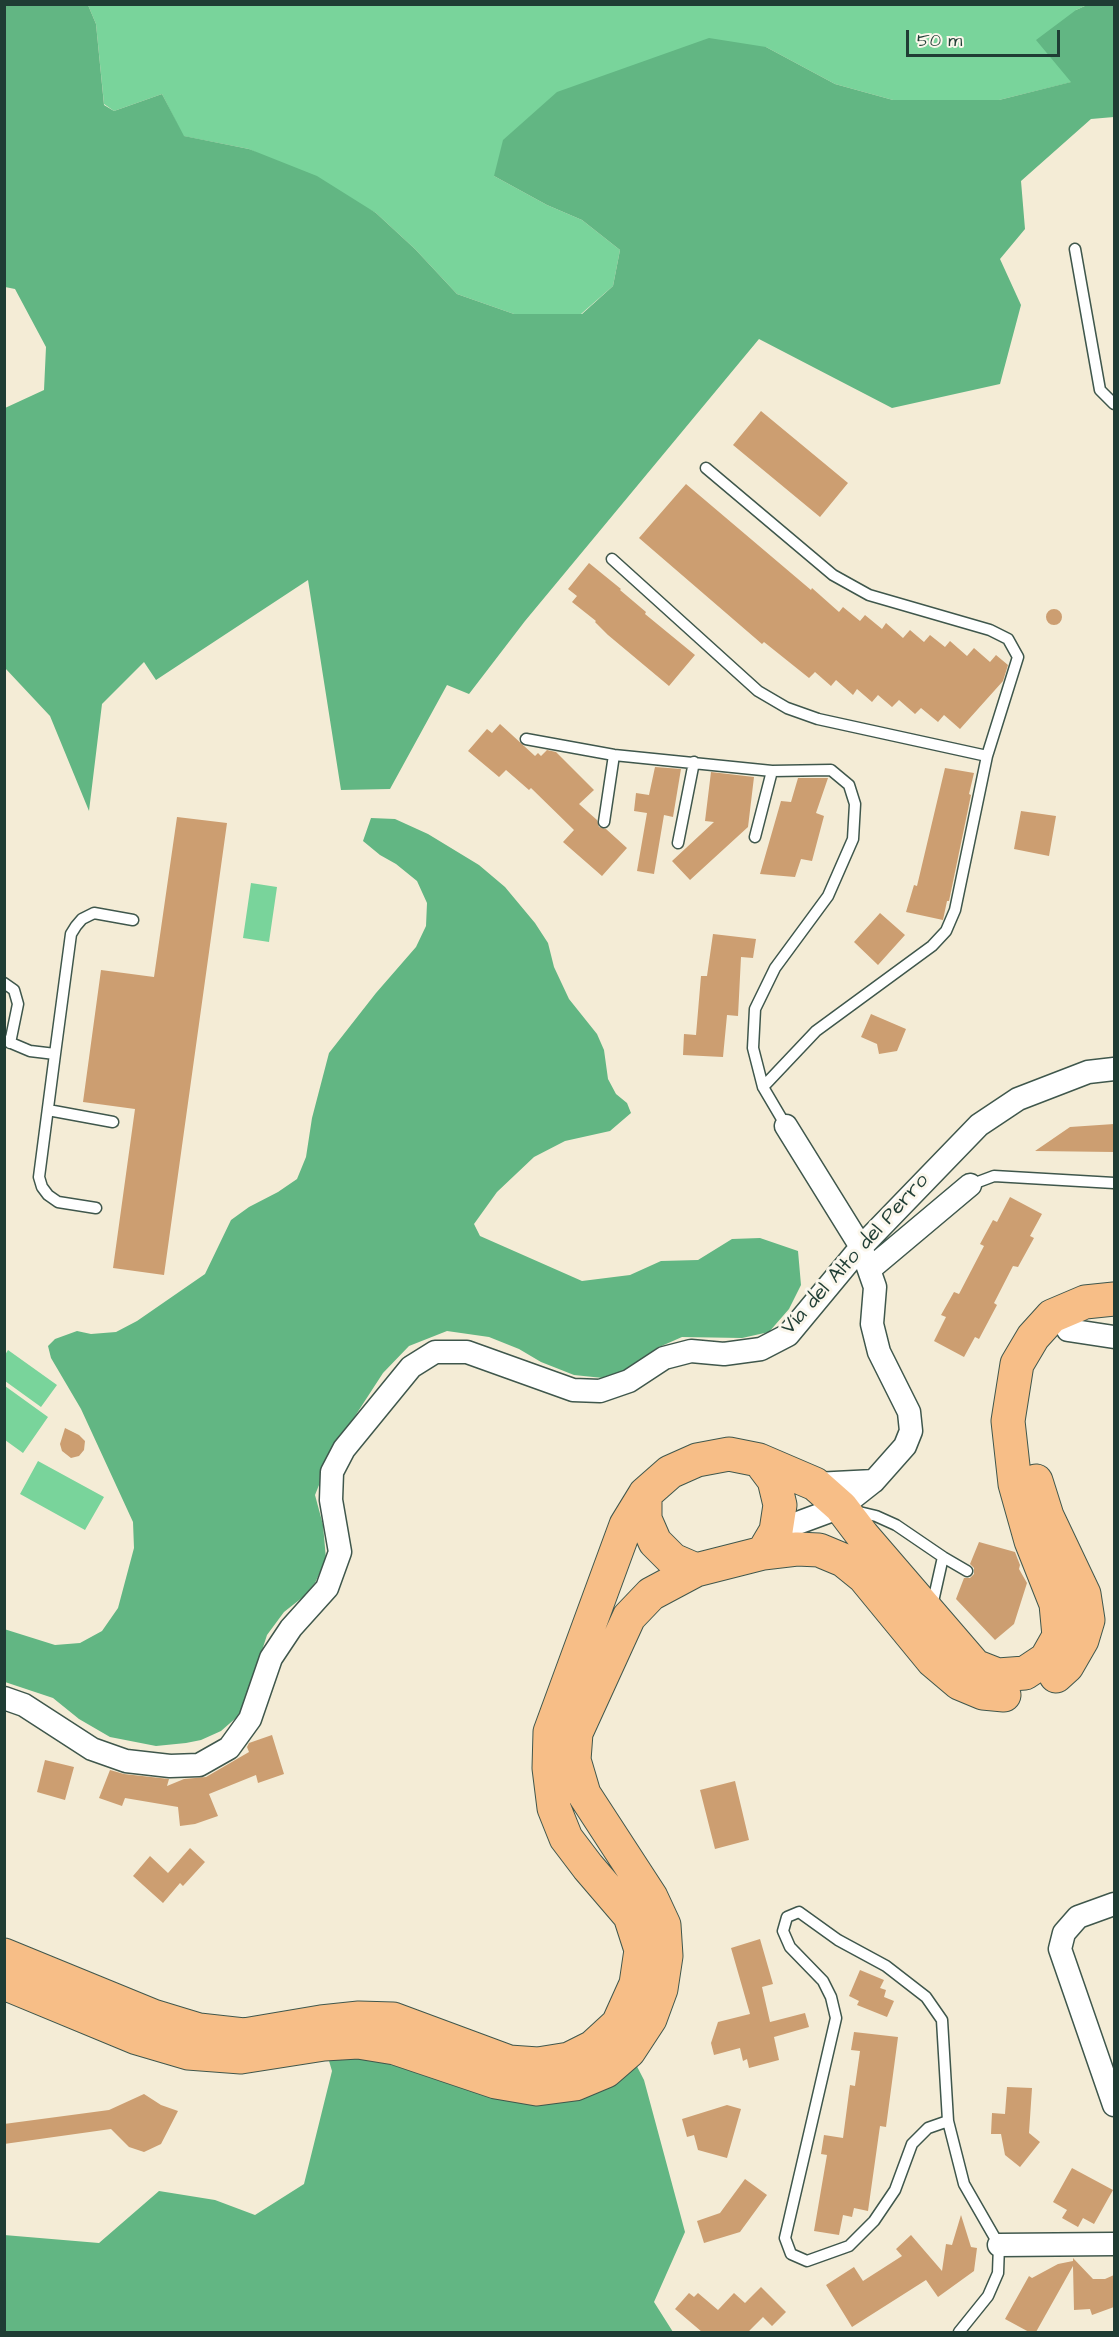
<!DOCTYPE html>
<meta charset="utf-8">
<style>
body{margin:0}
#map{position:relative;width:1119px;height:2337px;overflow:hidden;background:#f4ecd6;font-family:"Architects Daughter",sans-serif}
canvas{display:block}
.frame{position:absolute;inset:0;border:6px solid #1f3d34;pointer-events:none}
.scale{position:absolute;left:906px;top:30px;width:154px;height:27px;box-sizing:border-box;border:3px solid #1f3d34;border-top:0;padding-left:8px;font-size:18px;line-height:21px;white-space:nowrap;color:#1f3d34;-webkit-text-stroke:4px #fbf7ec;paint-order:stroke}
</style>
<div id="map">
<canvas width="1119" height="2337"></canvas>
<div class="frame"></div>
<div class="scale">50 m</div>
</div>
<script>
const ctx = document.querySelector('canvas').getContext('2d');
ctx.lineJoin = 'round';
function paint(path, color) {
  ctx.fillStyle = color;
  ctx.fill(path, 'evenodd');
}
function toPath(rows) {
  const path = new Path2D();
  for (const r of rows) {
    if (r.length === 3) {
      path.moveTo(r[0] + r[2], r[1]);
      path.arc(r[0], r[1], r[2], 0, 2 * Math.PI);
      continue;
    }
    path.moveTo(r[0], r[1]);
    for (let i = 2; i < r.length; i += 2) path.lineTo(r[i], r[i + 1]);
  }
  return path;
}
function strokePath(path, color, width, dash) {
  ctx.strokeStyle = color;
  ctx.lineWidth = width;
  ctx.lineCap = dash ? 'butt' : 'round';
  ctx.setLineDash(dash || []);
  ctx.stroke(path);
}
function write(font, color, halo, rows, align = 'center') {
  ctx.font = font + ' "Architects Daughter",sans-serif';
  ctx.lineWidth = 6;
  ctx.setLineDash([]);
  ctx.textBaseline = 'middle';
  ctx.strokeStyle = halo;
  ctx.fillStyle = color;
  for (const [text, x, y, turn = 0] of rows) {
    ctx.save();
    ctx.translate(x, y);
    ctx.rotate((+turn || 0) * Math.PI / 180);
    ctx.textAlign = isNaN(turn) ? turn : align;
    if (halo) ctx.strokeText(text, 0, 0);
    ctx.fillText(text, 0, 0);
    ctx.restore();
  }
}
const green = toPath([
 [88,5,1087,5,1076,10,1072,82,999,100,893,100,835,84,766,47,494,176,547,205,582,220,620,250,613,286,581,314,514,314,457,294,415,249,376,213,249,149,183,136,162,94,114,111,104,104,96,24],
 [251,883,277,887,269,942,243,938],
 [8,1350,57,1385,41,1407,5,1381,5,1355],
 [5,1386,48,1417,23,1453,5,1440],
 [38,1461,104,1497,85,1530,20,1494]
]);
const forest = toPath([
 [5,4,88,5,96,24,104,105,114,111,162,94,184,136,249,149,317,176,376,213,415,249,457,294,514,314,582,314,613,286,620,250,582,220,547,205,494,176,503,140,557,92,709,38,766,47,835,84,893,100,999,100,1071,82,1036,40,1076,10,1087,5,1114,5,1114,117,1091,119,1021,181,1025,229,1000,259,1021,305,1000,384,892,408,759,339,525,621,469,694,447,685,390,789,341,790,308,580,156,680,144,662,102,704,89,811,50,716,5,668,5,408,44,390,46,347,15,289,5,287],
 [371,818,395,819,428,834,479,865,505,887,535,923,548,943,554,967,569,999,597,1034,604,1050,608,1079,616,1094,627,1103,631,1113,610,1131,565,1141,534,1157,497,1192,474,1224,480,1236,582,1281,630,1275,661,1261,698,1260,732,1239,760,1238,798,1251,801,1285,789,1309,769,1332,742,1338,682,1337,657,1348,628,1370,603,1378,574,1375,541,1362,519,1349,489,1337,447,1331,409,1346,383,1373,333,1450,315,1495,323,1525,326,1559,315,1583,303,1597,284,1612,267,1635,245,1703,237,1717,221,1731,201,1740,186,1743,156,1746,110,1737,79,1719,53,1698,5,1682,4,1629,55,1645,80,1643,102,1631,118,1608,134,1548,133,1522,81,1409,51,1358,48,1346,55,1339,77,1331,91,1334,116,1332,137,1321,205,1274,231,1220,249,1207,278,1192,297,1179,306,1157,312,1118,329,1053,376,993,416,947,426,926,427,903,417,881,396,864,380,855,363,841],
 [324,2044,629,2051,644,2080,685,2232,654,2302,673,2332,5,2332,4,2235,99,2243,159,2191,215,2200,255,2215,304,2184,332,2071]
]);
const building = toPath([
 [761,411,848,483,820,517,733,445],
 [686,484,811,590,812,588,839,612,843,607,860,621,865,615,882,629,886,623,903,638,910,630,924,642,930,635,945,647,950,641,967,656,974,648,990,662,996,655,1008,665,1003,681,960,729,944,715,938,722,921,708,915,714,899,700,892,707,878,695,872,702,857,689,853,695,836,680,831,686,815,672,809,678,764,642,762,644,639,538],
 [589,563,621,589,620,590,646,612,645,614,695,655,669,686,608,635,595,622,596,621,572,602,577,596,568,589],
 [1054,617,8],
 [500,724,535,756,538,753,541,756,547,750,556,752,594,790,579,804,597,820,599,827,606,829,627,848,602,876,563,842,574,830,531,788,529,790,506,770,499,777,468,751,487,729,492,733],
 [655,767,681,769,673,817,664,815,654,874,637,871,647,813,634,811,636,793,649,795],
 [945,768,974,773,969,794,971,795,949,901,947,901,943,920,906,912,914,885,917,886],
 [711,772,754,777,748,827,690,880,672,861,714,822,705,821],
 [798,778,828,778,816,813,824,816,812,861,801,859,795,877,760,874,781,801,791,802],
 [1021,811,1056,816,1049,856,1014,849],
 [177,817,227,823,164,1275,113,1268,135,1109,83,1102,101,970,154,977],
 [880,913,905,935,878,965,854,942],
 [713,934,756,939,753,958,741,957,738,1016,727,1015,723,1057,683,1055,684,1034,696,1035,701,976,707,976],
 [871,1014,906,1029,897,1051,879,1054,877,1044,861,1037],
 [1114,1124,1114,1152,1035,1151,1070,1127],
 [1010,1197,1042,1214,1030,1236,1034,1238,1018,1267,1013,1266,994,1303,997,1305,979,1339,975,1337,964,1357,934,1341,946,1317,941,1315,954,1292,959,1294,984,1246,980,1244,993,1220,997,1222],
 [65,1428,79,1435,85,1441,84,1450,79,1456,71,1458,62,1451,60,1444],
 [979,1542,1015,1552,1020,1565,1019,1569,1027,1583,1014,1624,995,1640,956,1599,964,1578,970,1578,974,1574,974,1568,970,1564],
 [272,1735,284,1774,258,1783,256,1775,209,1794,218,1816,195,1824,180,1826,178,1807,125,1798,122,1806,99,1798,110,1770,124,1774,169,1779,167,1786,184,1779,206,1777,249,1752,247,1747,249,1743],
 [45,1760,74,1767,65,1800,37,1792],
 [735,1781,749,1840,715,1849,700,1790],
 [190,1848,205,1862,183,1886,180,1883,163,1903,133,1876,150,1856,168,1873],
 [760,1939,773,1984,762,1987,770,2022,805,2013,809,2027,774,2037,779,2060,749,2068,747,2059,743,2061,740,2048,714,2055,711,2043,718,2022,750,2014,731,1948],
 [860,1970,884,1980,880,1988,886,1990,884,1997,894,2001,887,2017,857,2005,859,2001,849,1996],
 [854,2032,898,2037,886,2127,880,2126,868,2211,854,2208,852,2217,843,2215,839,2235,814,2231,827,2155,821,2154,824,2135,843,2138,850,2085,855,2086,860,2051,851,2050],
 [1007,2087,1032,2088,1029,2133,1040,2142,1020,2167,1005,2155,1001,2134,991,2134,992,2113,1005,2114],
 [144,2094,161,2105,178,2111,161,2144,144,2152,129,2147,111,2129,4,2144,4,2124,109,2110],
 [727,2105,741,2109,727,2158,698,2150,694,2135,687,2137,682,2119],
 [1072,2168,1113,2190,1094,2224,1083,2218,1078,2227,1062,2218,1067,2210,1053,2202],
 [745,2179,767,2195,740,2232,704,2243,697,2221,720,2213],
 [961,2215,971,2247,977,2248,974,2271,938,2297,926,2280,852,2327,826,2285,854,2267,863,2281,902,2256,896,2249,911,2235,942,2271,946,2244,952,2245],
 [1073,2258,1093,2279,1105,2279,1114,2275,1114,2307,1092,2315,1090,2309,1074,2310,1073,2266,1036,2332,1029,2332,1005,2319,1029,2276,1032,2278,1058,2264,1073,2261],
 [761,2287,786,2312,772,2326,763,2317,748,2332,702,2332,675,2309,689,2293,694,2297,698,2293,718,2310,734,2293,745,2303]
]);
const service = toPath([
 [1075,249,1100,390,1114,404],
 [706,468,833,575,869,595,990,630,1008,639,1018,657,987,756,955,910,946,931,932,946,816,1031,763,1087],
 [612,559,758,691,787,708,818,719,987,756],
 [526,739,614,755,772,771,831,770,849,785,855,804,853,839,828,896,775,968,755,1009,753,1048,763,1087,786,1126],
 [604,822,614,755],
 [755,837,772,771],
 [678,843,694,762],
 [4,983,14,990,18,1004,10,1043],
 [4,1040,30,1051,55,1054,39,1177,42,1187,48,1195,58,1202,96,1208],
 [55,1054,71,934,76,926,82,919,94,913,133,920],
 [48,1110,113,1122],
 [970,1185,994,1176,1114,1183],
 [855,1511,876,1516,896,1525,943,1557,967,1571],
 [932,1606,943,1557],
 [948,2121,928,2128,912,2144,895,2190,874,2221,849,2246,807,2261,791,2254,785,2238,836,2018,831,1997,823,1981,790,1947,783,1931,787,1917,799,1912,838,1940,886,1966,926,1997,942,2020,948,2121,964,2184,999,2245,998,2273,988,2296,959,2332]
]);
const minor = toPath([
 [870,1269,970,1185],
 [1068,1330,1114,1337],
 [815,1484,874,1481],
 [776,1531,841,1507,874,1481,905,1446,911,1431,909,1412,879,1352,872,1324,875,1287,861,1247,786,1126],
 [4,1698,24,1705,92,1749,126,1761,170,1766,199,1765,229,1748,250,1719,271,1658,291,1628,327,1588,340,1552,331,1500,332,1472,344,1449,411,1367,435,1352,467,1352,573,1390,600,1391,629,1381,664,1358,691,1351,724,1354,761,1349,788,1335,861,1247,979,1125,1018,1099,1088,1072,1114,1069],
 [1114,1904,1078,1917,1064,1933,1060,1949,1114,2105],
 [999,2245,1114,2244]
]);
const primary = toPath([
 [759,1460,774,1480,780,1505,776,1531,763,1553],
 [1036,1481,1047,1516,1084,1594,1088,1620,1082,1640,1067,1666,1056,1676],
 [645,1494,645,1519,655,1542,673,1560,696,1570],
 [4,1955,153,2016,199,2030,244,2035,321,2022,359,2018,393,2019,509,2062,538,2064,569,2059,593,2047,618,2024,636,1984,641,1950,630,1916,588,1867,566,1838,554,1808,549,1768,550,1732,626,1525,645,1494,670,1472,697,1460,729,1454,759,1460,815,1484,841,1507,863,1536,975,1666,998,1675,1025,1673,1046,1659,1059,1636,1056,1604,1031,1541,1015,1484,1008,1421,1017,1364,1033,1337,1052,1316,1085,1302,1114,1299],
 [4,1983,137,2038,188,2053,241,2057,324,2044,358,2042,395,2048,496,2082,537,2089,575,2084,606,2071,629,2051,650,2019,661,1989,666,1956,664,1925,651,1897,584,1794,574,1760,576,1733,629,1617,651,1594,696,1570,763,1553,797,1549,819,1550,843,1560,864,1577,933,1661,959,1683,983,1693,1004,1695]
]);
const streetNames = [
 ["Vía del Alto del Perro",856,1255,-48]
];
paint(green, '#79d49b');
paint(forest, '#62b683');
paint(building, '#cc9e71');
strokePath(service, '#3f574c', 13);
strokePath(minor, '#3f574c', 25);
strokePath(primary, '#3f574c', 35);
strokePath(service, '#fff', 10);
strokePath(minor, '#fff', 22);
strokePath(primary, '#f7be87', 33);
write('21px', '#1f3d34', '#fbf7ec', streetNames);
</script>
